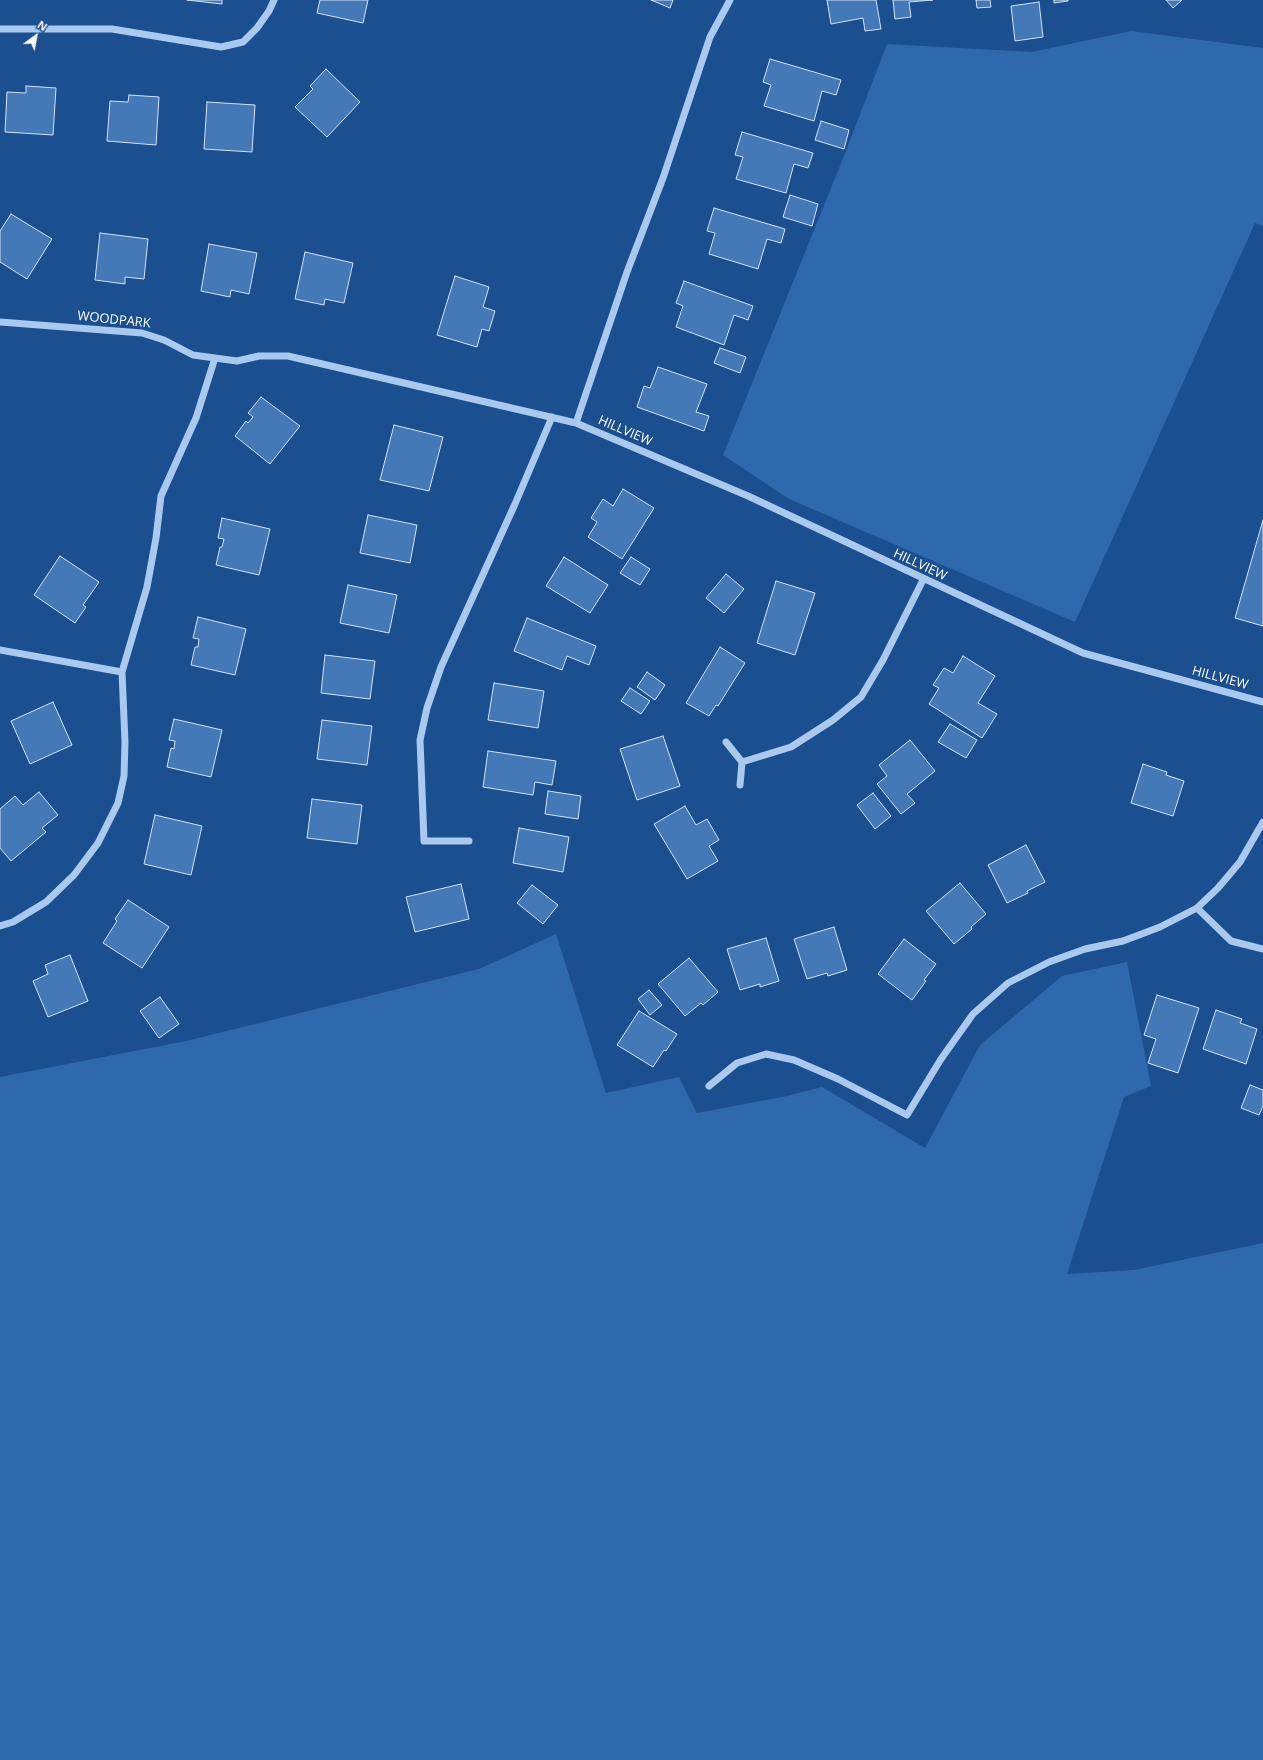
<!DOCTYPE html>
<style>
body{margin:0}
#map{position:relative;width:1263px;height:1760px;overflow:hidden;background:#1b4f8f;font-family:"Open Sans",sans-serif}
canvas{display:block}
.north{position:absolute;left:16px;top:16px;width:40px;height:40px;-webkit-text-stroke:3px #1b4f8f;paint-order:stroke;rotate:32deg;font-size:11px;font-weight:700;line-height:16px;text-align:center;color:#fff}
.north::after{content:'';display:block;margin:auto;width:14px;height:18px;background:#fff;clip-path:polygon(50% 0,100% 100%,50% 72%,0 100%)}
</style>
<div id="map">
<canvas width="1263" height="1760"></canvas>
<div class="north">N</div>
</div>
<script>
const ctx = document.querySelector('canvas').getContext('2d');
ctx.lineJoin = 'round';
function paint(path, color) {
  ctx.fillStyle = color;
  ctx.fill(path, 'evenodd');
}
function toPath(rows) {
  const path = new Path2D();
  for (const r of rows) {
    path.moveTo(r[0], r[1]);
    for (let i = 2; i < r.length; i += 2) path.lineTo(r[i], r[i + 1]);
  }
  return path;
}
function strokePath(path, color, width, dash) {
  ctx.strokeStyle = color;
  ctx.lineWidth = width;
  ctx.lineCap = dash ? 'butt' : 'round';
  ctx.setLineDash(dash || []);
  ctx.stroke(path);
}
function write(font, color, halo, rows, align = 'center') {
  ctx.font = font + ' "Open Sans",sans-serif';
  ctx.lineWidth = 3;
  ctx.setLineDash([]);
  ctx.textBaseline = 'middle';
  ctx.strokeStyle = halo;
  ctx.fillStyle = color;
  for (const [text, x, y, turn = 0] of rows) {
    ctx.save();
    ctx.translate(x, y);
    ctx.rotate((+turn || 0) * Math.PI / 180);
    ctx.textAlign = isNaN(turn) ? turn : align;
    if (halo) ctx.strokeText(text, 0, 0);
    ctx.fillText(text, 0, 0);
    ctx.restore();
  }
}
const green = toPath([
 [1131,31,1263,48,1263,226,1255,223,1075,622,789,499,723,455,844,156,887,44,1032,52],
 [556,934,606,1093,679,1077,697,1113,787,1096,822,1087,925,1148,980,1045,1062,976,1127,962,1151,1086,1124,1097,1067,1274,1134,1270,1263,1243,1263,1760,0,1760,0,1077,186,1041,479,969]
]);
const building = toPath([
 [187,0,222,0,222,4,187,0],
 [320,0,368,0,363,23,317,13,320,0],
 [651,0,673,0,670,8,651,0],
 [827,0,876,0,881,29,865,31,863,18,831,24,827,0],
 [893,0,933,0,909,2,911,17,895,19,893,0],
 [976,0,990,0,991,7,977,8,976,0],
 [1054,0,1068,0,1068,1,1054,3,1054,0],
 [1166,0,1182,0,1173,8,1166,0],
 [1039,2,1043,37,1015,41,1011,6,1039,2],
 [770,59,841,80,836,95,822,91,814,121,764,106,771,85,763,82,770,59],
 [326,69,360,102,327,137,295,107,313,89,310,86,326,69],
 [26,86,56,88,53,135,5,132,7,92,26,93,26,86],
 [129,95,159,97,156,145,107,141,110,101,128,102,129,95],
 [207,102,255,105,252,152,204,149,207,102],
 [821,121,849,130,844,149,815,140,821,121],
 [742,132,813,153,808,168,794,164,786,193,736,179,743,157,735,155,742,132],
 [790,195,818,204,812,226,783,217,790,195],
 [714,208,785,229,781,243,767,239,758,269,709,254,715,233,707,231,714,208],
 [11,214,52,239,27,279,0,262,0,231,11,214],
 [100,233,148,239,144,279,125,277,125,284,95,280,100,233],
 [209,244,257,253,249,294,231,290,230,297,201,291,209,244],
 [305,252,353,263,344,303,325,299,324,305,295,299,305,252],
 [455,276,489,287,483,307,495,311,489,331,482,329,477,347,437,335,455,276],
 [684,281,753,306,748,320,734,315,724,345,676,327,683,306,676,303,684,281],
 [720,348,746,357,740,373,714,363,720,348],
 [658,367,707,384,696,412,709,416,704,431,637,407,644,386,650,388,658,367],
 [261,397,300,426,270,464,235,436,246,421,248,423,253,417,248,413,261,397],
 [394,425,443,437,429,491,380,480,394,425],
 [623,489,654,508,622,559,588,537,597,522,591,518,603,499,613,506,623,489],
 [368,515,417,525,410,563,360,553,368,515],
 [222,518,270,529,259,575,216,565,220,547,222,547,224,539,218,538,222,518],
 [1263,520,1263,626,1235,618,1263,520],
 [60,556,99,582,83,605,86,607,75,623,34,595,60,556],
 [564,557,608,585,590,613,546,586,564,557],
 [631,557,650,569,640,585,620,573,631,557],
 [726,574,744,589,724,613,706,598,726,574],
 [776,581,815,593,795,655,757,643,776,581],
 [348,585,397,595,389,633,340,623,348,585],
 [198,617,246,629,235,675,191,665,195,647,198,647,199,639,193,638,198,617],
 [527,618,596,646,589,665,567,656,562,670,514,651,527,618],
 [720,647,745,663,718,706,716,705,709,716,686,703,720,647],
 [325,655,375,661,370,699,321,693,325,655],
 [963,656,995,676,978,703,997,714,982,738,929,704,939,688,933,685,944,668,953,673,963,656],
 [647,672,665,685,655,700,637,687,647,672],
 [494,683,544,691,538,728,488,720,494,683],
 [630,688,650,701,641,714,621,701,630,688],
 [53,702,72,745,30,764,11,721,53,702],
 [174,719,222,730,211,777,167,767,171,748,174,749,175,741,169,740,174,719],
 [322,720,372,726,367,765,317,759,322,720],
 [950,724,977,740,966,758,938,742,950,724],
 [663,736,680,786,637,800,620,749,663,736],
 [910,740,935,771,907,794,915,803,901,814,877,784,887,776,879,765,910,740],
 [488,751,556,761,552,785,535,782,533,795,483,787,488,751],
 [1143,764,1167,772,1166,775,1184,781,1173,816,1131,803,1143,764],
 [548,791,581,796,578,819,545,814,548,791],
 [39,792,58,815,42,828,46,832,11,861,0,848,0,809,15,796,23,805,39,792],
 [873,793,891,816,875,829,857,805,873,793],
 [312,799,362,805,357,844,307,838,312,799],
 [685,806,696,825,707,819,719,840,709,846,718,861,687,879,654,824,685,806],
 [155,815,202,826,191,875,144,864,155,815],
 [519,828,569,837,563,872,513,863,519,828],
 [1026,845,1045,882,1027,891,1028,893,1007,903,988,865,1026,845],
 [960,883,986,914,971,927,972,929,954,944,926,911,960,883],
 [461,884,469,919,415,932,406,897,461,884],
 [532,885,558,905,543,924,517,903,532,885],
 [128,900,169,927,142,968,103,943,117,921,115,919,128,900],
 [834,927,847,970,828,976,827,973,807,979,794,939,834,927],
 [766,938,779,981,760,987,760,984,740,990,727,949,766,938],
 [904,939,936,964,924,980,926,981,912,1000,878,974,904,939],
 [70,955,88,1001,48,1017,33,981,48,974,45,965,70,955],
 [689,958,718,992,703,1005,701,1003,685,1016,658,984,689,958],
 [649,990,662,1005,650,1015,638,999,649,990],
 [1157,995,1199,1008,1178,1073,1148,1063,1156,1039,1144,1035,1157,995],
 [160,997,179,1024,159,1038,140,1011,160,997],
 [1216,1010,1242,1019,1240,1023,1257,1029,1246,1064,1203,1049,1216,1010],
 [639,1011,677,1034,666,1051,664,1050,653,1067,617,1045,639,1011],
 [1250,1085,1263,1090,1263,1106,1259,1115,1241,1108,1250,1085]
]);
const minor = toPath([
 [0,29,112,29,221,47,243,42,257,28,269,11,274,0],
 [0,322,142,333,164,340,193,355,237,361,259,356,288,356,576,423,748,496,1083,653,1263,702],
 [576,423,627,272,663,178,710,37,730,0],
 [0,650,122,672],
 [726,742,742,762,740,785],
 [742,762,791,747,833,720,861,697,883,660,923,580],
 [469,841,424,841,420,740,427,708,441,667,515,504,552,417],
 [1197,908,1231,941,1263,949],
 [0,926,13,922,46,902,74,875,98,843,118,803,124,776,125,742,122,672,147,587,156,538,161,496,196,418,215,358],
 [709,1086,737,1063,766,1054,794,1060,838,1079,907,1115,941,1059,973,1014,1008,983,1049,962,1085,949,1123,941,1160,927,1197,908,1218,888,1240,862,1263,822]
]);
const streetNames = [
 ["WOODPARK",114,320,6],
 ["HILLVIEW",625,431,23],
 ["HILLVIEW",920,565,25],
 ["HILLVIEW",1220,678,15]
];
paint(green, '#2e69ad');
paint(building, '#4478b7');
strokePath(building, '#cfe3fa', 1);
strokePath(minor, '#a9c9ee', 7);
write('13px', '#fff', '#1b4f8f', streetNames);
</script>
